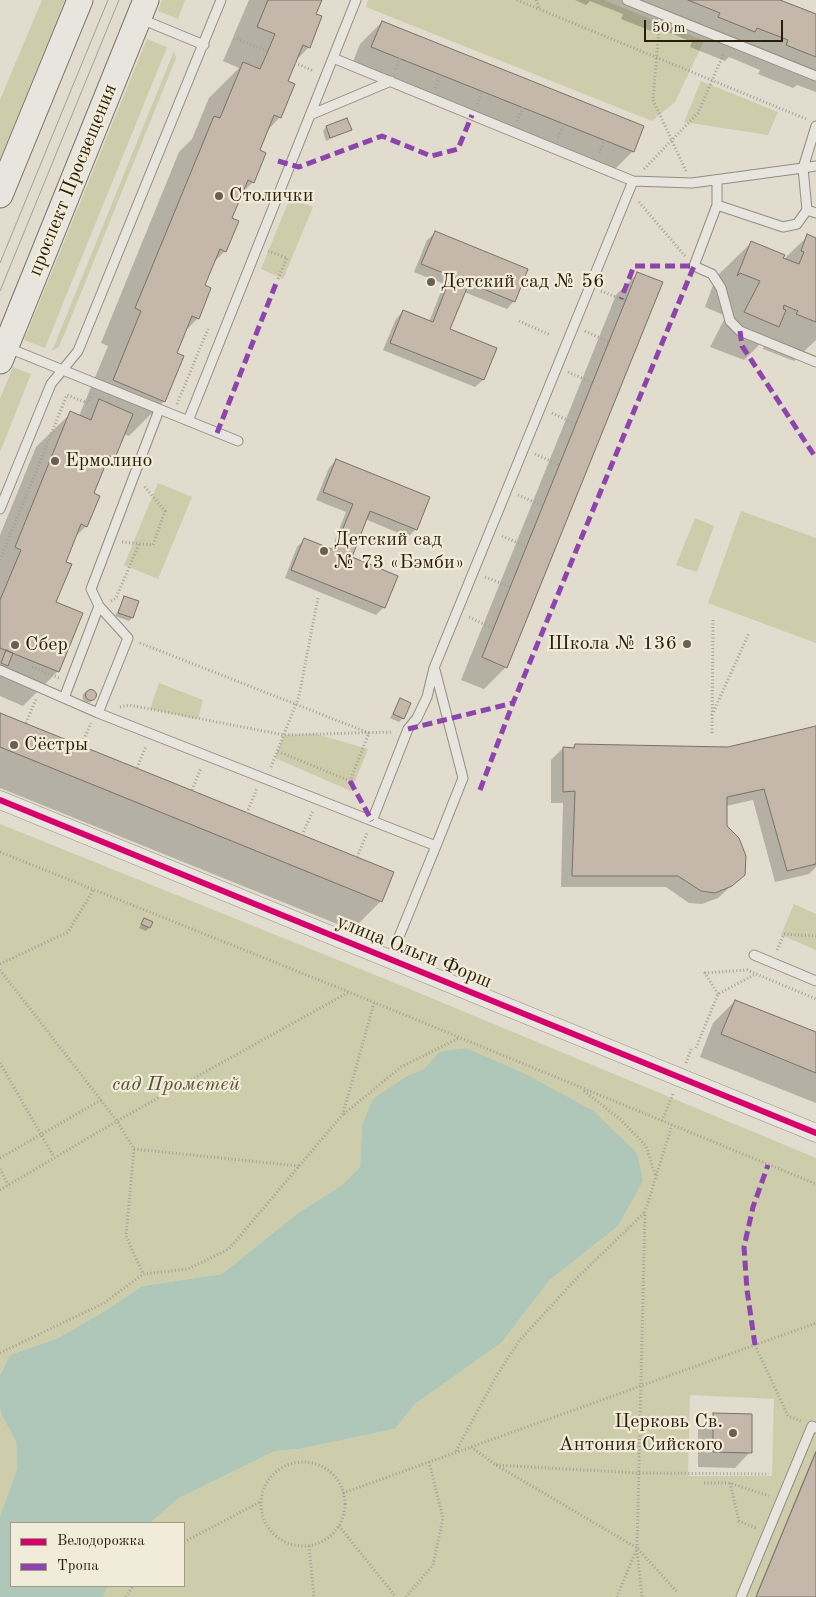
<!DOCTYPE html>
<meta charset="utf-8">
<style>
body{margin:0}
#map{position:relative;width:816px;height:1597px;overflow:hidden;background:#e1dccd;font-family:"Old Standard TT",serif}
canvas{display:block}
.legend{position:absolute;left:10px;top:1522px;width:175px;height:65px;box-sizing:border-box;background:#f1ecd9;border:1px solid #a29987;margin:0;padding:6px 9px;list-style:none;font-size:15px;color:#2c1d0b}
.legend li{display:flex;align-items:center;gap:10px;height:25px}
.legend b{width:25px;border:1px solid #a29987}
.scale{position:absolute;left:644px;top:20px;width:139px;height:22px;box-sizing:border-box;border:2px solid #2c1d0b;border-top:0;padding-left:6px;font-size:15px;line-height:18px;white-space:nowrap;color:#2c1d0b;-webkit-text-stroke:4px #f1ecd9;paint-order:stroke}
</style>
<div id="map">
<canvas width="816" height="1597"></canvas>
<ul class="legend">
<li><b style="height:6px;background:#d6006c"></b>Велодорожка</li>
<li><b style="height:6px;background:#8e44ad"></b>Тропа</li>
</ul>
<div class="scale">50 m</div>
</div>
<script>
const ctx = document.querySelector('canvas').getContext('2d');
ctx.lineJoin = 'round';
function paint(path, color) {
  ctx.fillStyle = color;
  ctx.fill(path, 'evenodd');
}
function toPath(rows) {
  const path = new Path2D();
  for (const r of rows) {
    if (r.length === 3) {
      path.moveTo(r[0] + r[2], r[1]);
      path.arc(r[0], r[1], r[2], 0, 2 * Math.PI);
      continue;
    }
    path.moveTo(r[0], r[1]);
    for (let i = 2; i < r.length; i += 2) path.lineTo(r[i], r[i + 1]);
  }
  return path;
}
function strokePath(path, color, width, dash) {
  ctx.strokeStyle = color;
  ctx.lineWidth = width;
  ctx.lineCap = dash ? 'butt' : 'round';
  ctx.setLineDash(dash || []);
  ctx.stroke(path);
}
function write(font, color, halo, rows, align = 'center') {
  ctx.font = font + ' "Old Standard TT",serif';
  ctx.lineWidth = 4.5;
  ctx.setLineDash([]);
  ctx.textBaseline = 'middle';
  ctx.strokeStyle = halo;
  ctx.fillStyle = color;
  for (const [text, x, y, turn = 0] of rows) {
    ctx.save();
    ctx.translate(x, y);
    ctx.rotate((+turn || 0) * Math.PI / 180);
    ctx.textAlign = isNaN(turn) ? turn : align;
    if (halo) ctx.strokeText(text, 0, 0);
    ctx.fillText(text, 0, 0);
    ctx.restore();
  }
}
const green = toPath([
 [42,0,65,0,0,159,0,100],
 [162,0,185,0,178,19,158,11],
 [368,0,604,0,704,41,675,102,652,121,366,7],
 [147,39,167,47,45,348,24,340],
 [174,51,176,58,59,347,52,351],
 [701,81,778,112,768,135,684,122],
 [290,198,313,207,283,279,261,269],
 [13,367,31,374,0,452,0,399],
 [158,483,192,497,158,579,124,565],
 [741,511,816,538,816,643,708,603],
 [695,518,714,526,697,572,676,565],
 [159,683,203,700,198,719,150,709],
 [316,734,368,749,351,791,275,758,284,735],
 [0,824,400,985,816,1158,816,1597,103,1597,108,1586,184,1586,184,1523,150,1523,179,1498,275,1451,299,1449,395,1429,415,1404,501,1343,550,1280,617,1227,439,1052,424,1069,405,1077,362,1125,360,1167,342,1185,298,1213,222,1274,142,1286,105,1311,58,1338,10,1355,0,1375],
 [690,1395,774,1399,772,1476,688,1476],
 [794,904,816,914,816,950,781,935],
 [0,1408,2,1416,16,1441,17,1469,0,1517]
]);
const water = toPath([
 [466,1048,525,1074,592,1110,637,1153,643,1181,617,1227,550,1280,501,1343,415,1404,395,1429,299,1449,275,1451,179,1498,150,1523,11,1523,11,1586,108,1586,103,1597,0,1597,0,1517,17,1469,16,1441,2,1416,0,1408,0,1375,10,1355,58,1338,105,1311,142,1286,222,1274,298,1213,342,1185,360,1167,362,1125,373,1099,405,1077,424,1069,439,1052]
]);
const shadow = toPath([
 [249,0,320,0,314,14,309,47,295,61,286,82,280,117,267,131,258,151,253,182,240,195,231,219,225,251,212,264,203,286,198,318,185,331,175,354,164,401,129,436,124,434,114,457,102,469,92,494,86,526,75,537,64,563,54,603,58,671,23,706,0,696,0,535,36,447,71,413,79,416,108,346,101,343,179,152,192,139,209,98,239,68,223,61],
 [575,0,777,0,816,16,816,92,797,85,793,88,758,74,760,70,729,57,725,61,690,47,692,42,660,29,656,33,621,19,623,14,590,1,586,5],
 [382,22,633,151,611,173,350,69,360,44],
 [326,127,350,129,326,141,323,131],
 [435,233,514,301,507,309,464,292,448,330,495,349,483,380,475,387,383,350,396,319,403,311,429,322,444,284,414,272,427,240],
 [808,236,816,239,816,340,794,361,763,349,764,345,760,344,744,360,710,347,726,316,705,307,716,277,751,243,784,259],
 [638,273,506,667,484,689,461,680,616,295],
 [336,460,416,529,408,537,365,519,350,557,384,607,376,615,285,578,297,547,305,539,331,550,346,512,316,500,329,468],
 [125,597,132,618,129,621,115,616],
 [88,697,5.5],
 [400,700,403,718,399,722,390,718],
 [0,714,381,901,352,930,0,788],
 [816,727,816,867,809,874,775,882,753,800,726,806,726,826,743,875,718,898,702,904,689,903,666,887,561,887,563,803,551,803,551,760,563,748,571,749,575,745,728,748],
 [145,919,149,928,146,931,139,928],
 [735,1001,816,1033,816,1103,700,1057,713,1023],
 [714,1415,750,1452,735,1468,698,1467,698,1430],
 [816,1451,816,1597,755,1597,815,1452]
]);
const building = toPath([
 [268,0,322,0,316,14,322,16,310,48,303,45,288,81,295,84,281,118,274,115,260,150,266,153,254,183,248,180,232,218,239,221,226,252,220,249,205,285,211,288,199,319,192,316,177,353,184,356,165,402,113,380,141,311,135,308,214,116,220,118,243,62,260,69,268,51,275,34,257,27,268,0],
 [688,0,780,0,816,14,816,57,786,45,788,40,757,28,755,32,718,17,720,13,688,0],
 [382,21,644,126,634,152,371,47,382,21],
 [347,118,352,130,330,138,326,126,347,118],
 [435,231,528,269,515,302,469,283,450,329,497,348,484,380,390,343,403,310,433,322,451,276,421,264,435,231],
 [807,234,816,238,816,322,796,314,798,311,784,305,783,309,786,310,779,327,744,312,760,281,740,273,737,276,751,241,785,255,783,258,799,264,804,252,801,251,807,234],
 [637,272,663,282,507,668,482,657,637,272],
 [99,399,133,414,115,458,109,456,94,493,100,496,87,527,81,524,66,562,72,564,56,602,83,613,59,672,0,648,0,600,21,550,15,547,70,411,91,420,99,399],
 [336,459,430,497,417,530,370,511,352,557,398,576,385,608,291,570,304,538,334,550,353,504,323,492,336,459],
 [124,596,139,601,133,618,118,613,124,596],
 [6,650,13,653,8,666,1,663,6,650],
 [91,695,5.5],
 [400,698,411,703,404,719,393,714,400,698],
 [0,713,394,872,382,902,0,747,0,713],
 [816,726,816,864,787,871,764,789,727,797,727,826,739,838,746,856,745,875,732,886,715,893,701,891,678,876,572,876,575,791,563,792,563,747,574,748,575,744,728,747,816,726],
 [144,918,153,922,150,928,141,924,144,918],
 [735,1000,816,1032,816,1073,721,1034,735,1000],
 [713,1413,752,1414,752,1453,713,1452,713,1413],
 [816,1452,816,1597,756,1597,816,1452]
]);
const path = toPath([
 [517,0,806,119],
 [536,0,540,9],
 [659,27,653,100,686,171],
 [237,39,268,51],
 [295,63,314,71],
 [396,69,400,58],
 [435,88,441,75],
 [477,104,482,91],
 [517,121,523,107],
 [558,137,564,124],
 [599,153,605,140],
 [644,169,698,113,724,53],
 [639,202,685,256],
 [268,251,287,258,277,281],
 [601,291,626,301],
 [519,321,550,335],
 [585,331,609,342],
 [568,372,593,383],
 [177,404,208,329],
 [552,413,576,424],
 [535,454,560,465],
 [518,495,543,506],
 [502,536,527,547],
 [122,542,153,545,165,511,144,486],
 [0,560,67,395,88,403,92,394],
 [485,577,510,587],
 [111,601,116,598,139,544],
 [469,617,494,629],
 [140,643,369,733,350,781,277,751],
 [32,667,59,678],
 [120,707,129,705,284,735,392,732],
 [712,715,749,633],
 [26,723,36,699],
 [712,733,713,620],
 [81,746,91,723],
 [271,767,299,696,318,598],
 [137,768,146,746],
 [192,790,201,768],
 [247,813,257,788],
 [302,835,313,811],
 [0,852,349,992,816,1184],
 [357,857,367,833],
 [777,950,784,934,816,936],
 [0,964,68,932,94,889],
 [0,970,117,1121,134,1149,126,1236,143,1274],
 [718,994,705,973,747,970,816,999],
 [696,1048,718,994,756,974],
 [0,1063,54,1157],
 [686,1063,692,1047],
 [584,1091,620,1119,646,1146,656,1177],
 [344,1114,401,1067,459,1038],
 [662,1121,673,1094],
 [134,1149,299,1166],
 [0,1158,101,1100],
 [0,1169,8,1185],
 [0,1190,117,1121,349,992],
 [755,1345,788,1416,801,1421],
 [0,1353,104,1303,143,1274,188,1269,229,1249,343,1114,374,1003],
 [471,1447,496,1465,637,1548,678,1593],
 [456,1451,497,1375,519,1341,576,1279,644,1213],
 [303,1504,42],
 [496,1465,638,1473,769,1474],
 [704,1483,730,1483,769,1496],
 [730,1483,739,1521,756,1528],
 [343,1493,816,1323],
 [339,1526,396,1597],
 [184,1542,260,1502],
 [309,1546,314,1597],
 [637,1550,642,1597],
 [126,1597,133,1586],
 [406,1597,433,1565,443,1518,429,1462],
 [617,1597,637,1548,645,1212,672,1125]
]);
const lane = toPath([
 [627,0,816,76],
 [141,19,204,45],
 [333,58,633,181,434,668,427,697,417,718,408,729,372,821],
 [310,115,391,81],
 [816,126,803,168,816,166],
 [633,181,692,183,803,168,807,210],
 [717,205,717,181],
 [816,213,807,210,797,224,783,227,717,205,694,266,712,274,721,288,730,321,740,331,816,362],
 [6,347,238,441],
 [188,421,356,0],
 [0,509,51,384,78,351,221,0],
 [0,670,98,713,436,846,390,959],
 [435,670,463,778,436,846],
 [64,698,99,606],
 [98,713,128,638,99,606,91,589,159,410],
 [754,955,816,981],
 [741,1597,812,1426,816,1428]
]);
const street = toPath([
 [0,800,816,1133]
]);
const secondary = toPath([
 [0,195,80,0],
 [0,361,146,0]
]);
const tram = toPath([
 [0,263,108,0],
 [0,291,119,0]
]);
const quiet = toPath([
 [278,161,299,167,382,136,431,156,458,149,472,115],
 [740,331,742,346,816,458],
 [217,433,277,281],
 [408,729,513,703],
 [350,781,372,821],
 [480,790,513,703,694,266,634,266,621,299],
 [755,1345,747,1290,744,1247,753,1207,768,1165]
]);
const cycleway = toPath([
 [0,800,816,1133]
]);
const markers = [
 [219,196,5,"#6b604f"],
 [431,282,5,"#6b604f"],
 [55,461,5,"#6b604f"],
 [324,551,5,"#6b604f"],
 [687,644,5,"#6b604f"],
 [15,645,5,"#6b604f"],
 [14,745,5,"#6b604f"],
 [733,1433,5,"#6b604f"]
];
const streetNames = [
 ["проспект Просвещения",73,180,-68],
 ["улица Ольги Форш",414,952,22]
];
const poiNames = [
 ["Столички",229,196],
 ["Детский сад № 56",441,282],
 ["Ермолино",65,461],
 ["Детский сад",334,540],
 ["№ 73 «Бэмби»",334,563],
 ["Школа № 136",677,644,"right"],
 ["Сбер",25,645],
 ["Сёстры",24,745],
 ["Церковь Св.",723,1422,"right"],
 ["Антония Сийского",723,1445,"right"]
];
const parkNames = [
 ["сад Прометей",176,1085]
];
paint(green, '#cdcdab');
paint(water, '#afc7b8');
paint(shadow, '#0003');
paint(building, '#c6b7ab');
strokePath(building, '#777268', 1);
strokePath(lane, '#918d82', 11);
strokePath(street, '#918d82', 19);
strokePath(secondary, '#777268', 27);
strokePath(path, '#a4a099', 3, [1, 2.5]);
strokePath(lane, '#e8e5de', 9);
strokePath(street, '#e8e5de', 18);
strokePath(secondary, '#e8e5de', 25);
strokePath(tram, '#a4a099', 1);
strokePath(quiet, '#8e44ad', 5, [10, 5]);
strokePath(cycleway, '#d6006c', 6);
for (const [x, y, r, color] of markers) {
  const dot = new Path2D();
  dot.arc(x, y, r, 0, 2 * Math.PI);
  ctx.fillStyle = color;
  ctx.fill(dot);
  strokePath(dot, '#f1ecd9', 2);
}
write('20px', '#2c1d0b', '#f1ecd9', streetNames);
write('20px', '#2c1d0b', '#f1ecd9', poiNames, 'left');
write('italic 20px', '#584e33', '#f1ecd9', parkNames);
</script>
